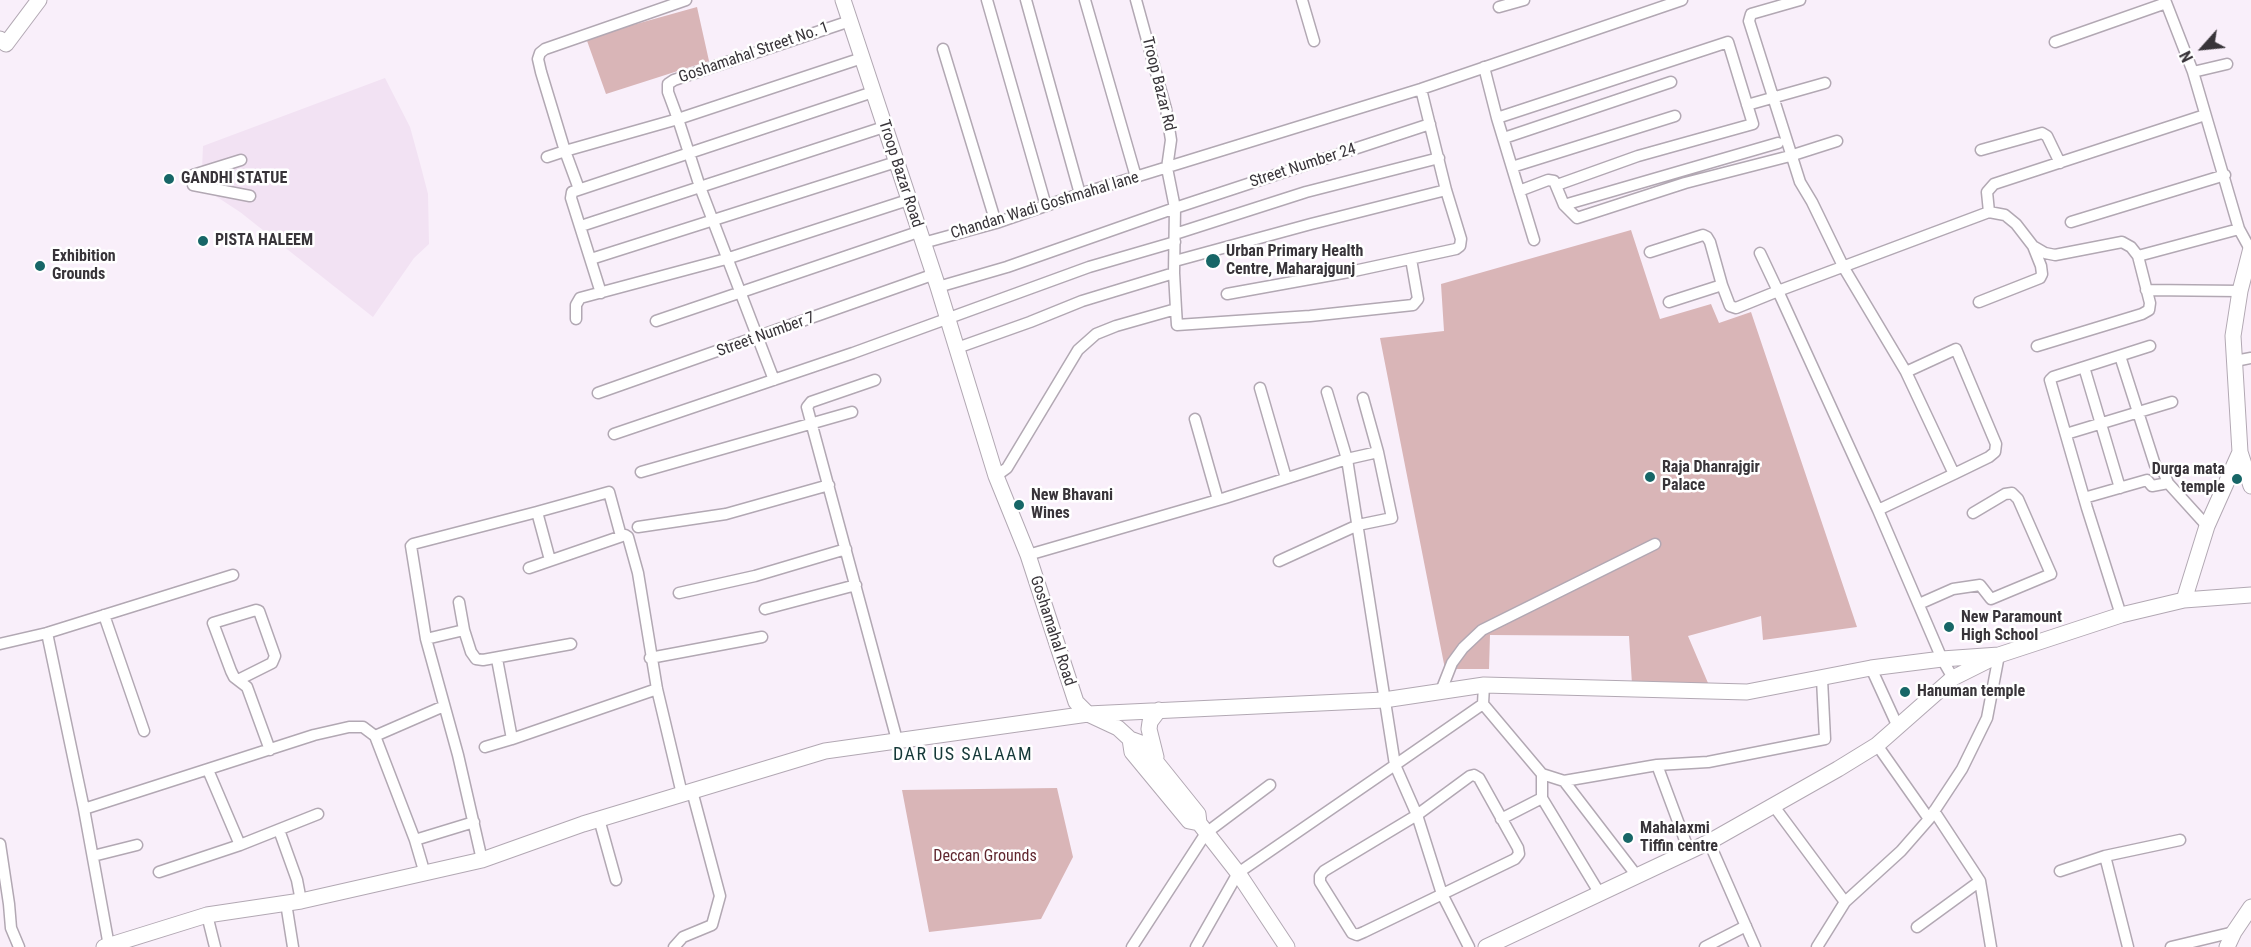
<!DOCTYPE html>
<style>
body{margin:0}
#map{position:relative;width:2251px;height:947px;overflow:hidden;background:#f9effa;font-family:"Roboto Condensed",sans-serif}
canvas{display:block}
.north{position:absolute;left:2173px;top:18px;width:60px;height:60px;-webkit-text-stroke:4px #fff;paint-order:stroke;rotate:243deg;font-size:16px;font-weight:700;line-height:24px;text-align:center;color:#383439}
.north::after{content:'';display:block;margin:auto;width:21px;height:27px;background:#383439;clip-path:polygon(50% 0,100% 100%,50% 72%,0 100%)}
</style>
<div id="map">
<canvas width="2251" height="947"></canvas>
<div class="north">N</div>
</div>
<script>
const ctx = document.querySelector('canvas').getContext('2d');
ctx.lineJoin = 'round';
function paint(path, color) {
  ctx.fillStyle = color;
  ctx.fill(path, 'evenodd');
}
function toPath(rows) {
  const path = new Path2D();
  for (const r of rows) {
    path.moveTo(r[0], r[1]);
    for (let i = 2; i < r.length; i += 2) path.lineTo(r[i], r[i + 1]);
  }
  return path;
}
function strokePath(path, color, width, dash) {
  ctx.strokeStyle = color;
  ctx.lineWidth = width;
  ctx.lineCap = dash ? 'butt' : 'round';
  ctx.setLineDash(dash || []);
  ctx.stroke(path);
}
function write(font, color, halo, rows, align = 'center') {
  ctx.font = font + ' "Roboto Condensed",sans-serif';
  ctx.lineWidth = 5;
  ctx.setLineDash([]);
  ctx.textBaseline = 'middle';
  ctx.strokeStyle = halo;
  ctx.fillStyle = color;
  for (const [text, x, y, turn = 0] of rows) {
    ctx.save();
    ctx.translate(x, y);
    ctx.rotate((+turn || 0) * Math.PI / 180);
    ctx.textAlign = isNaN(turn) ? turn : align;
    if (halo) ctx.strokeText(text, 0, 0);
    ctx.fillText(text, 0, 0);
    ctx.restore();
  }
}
const built = toPath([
 [385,78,410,127,421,167,428,194,429,244,414,258,373,317,240,212,214,195,201,192,203,146]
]);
const green = toPath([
 [697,7,709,61,606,94,586,38],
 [1631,230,1660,319,1711,304,1719,323,1751,312,1857,627,1763,640,1761,616,1688,636,1708,683,1632,684,1629,636,1490,635,1489,669,1445,669,1380,338,1444,331,1441,284],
 [1057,788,1073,857,1041,919,929,932,902,790]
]);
const street = toPath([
 [686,0,545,49,540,53,538,59,541,72,565,151,678,119,700,187,884,127],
 [987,0,1046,206],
 [1026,0,1080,194],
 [1085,0,1136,177],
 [1302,0,1314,41],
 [1800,0,1751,14,1749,21,1800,182,1812,202,1844,268,1906,372,1954,474,1878,510,1942,659,1953,678],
 [2165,0,2193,72,2239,229,2250,249],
 [1499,7,1524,0],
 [850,21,674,80,668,84,668,92,678,119,862,58],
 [2055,42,2166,3],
 [943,49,996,223],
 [1484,67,1497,118,1534,240],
 [2193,72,2227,64],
 [1747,105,1825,83],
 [1497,118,1728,42,1753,124,1638,156,1557,185],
 [1504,138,1671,82],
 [1981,150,2042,133,2047,136,2060,163],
 [547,157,565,151,579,189],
 [1512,167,1675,116],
 [193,175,241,160],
 [193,185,250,196],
 [1519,191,1548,180,1554,181,1564,205,1577,218,1685,183,1790,156,1837,141],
 [1564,205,1778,143],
 [1989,212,2005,215,2016,224,2033,246,2045,253,2055,255,2122,242,2131,247,2138,256,2239,229],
 [2071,222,2225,175],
 [581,226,700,187,774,380],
 [1175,234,1306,192,1439,158],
 [923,243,996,223,1080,194,1421,89,1682,0],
 [1650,252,1703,235,1707,237,1710,242,1722,285],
 [591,259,896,162],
 [1175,261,1311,224,1446,190],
 [938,287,1007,267,1175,208,1430,124],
 [2146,290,2240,291],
 [601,293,571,198,572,192,873,92],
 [1227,294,1354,271,1456,249,1460,246,1461,239,1446,190,1421,89],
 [1669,302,1722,285,1730,306,1736,308,1778,291,1760,253],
 [1979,302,2040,278,2042,274,2041,266,2033,246],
 [1176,309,1177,325,1310,316,1413,305,1418,299,1411,259],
 [576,319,576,305,580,298,726,259,908,200],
 [656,321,918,232],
 [2037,346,2142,314,2149,310,2150,303,2138,256],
 [957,348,1030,322,1082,301,1174,273],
 [2120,356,2155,465,2164,473,2168,483],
 [2235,361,2251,358],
 [2084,367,2120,488],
 [1906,372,1956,349,1996,444,1995,452,1989,457,1954,474],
 [875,380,811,402,807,407,897,740],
 [1260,388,1286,478],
 [1327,392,1347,459,1395,765,1483,704,1484,685],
 [598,393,932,275],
 [1195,419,1218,500],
 [614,434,853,353,1089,267,1175,242],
 [2066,434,2172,402],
 [641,472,852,412],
 [996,476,1007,468,1078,350,1096,334,1116,326,1176,309,1174,273,1175,208,1167,168,1171,140,1166,109,1136,0],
 [2084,498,2147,480,2152,486,2168,483,2207,526],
 [1878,510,1778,291,1989,212,1987,192,1994,184,2205,115],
 [537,512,609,492,621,536],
 [638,527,726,514,829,485],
 [1028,555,1225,498,1347,459,1378,452],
 [1279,561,1358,525,1392,518,1378,452,1363,398],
 [529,568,625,535,628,537,638,573,657,689,682,794],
 [679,593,755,576,846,549],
 [459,602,464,630],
 [1919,604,1953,589,1980,585,1991,599,2051,574,2018,499,2012,493,2005,494,1973,513],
 [765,609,856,585],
 [104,615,144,731],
 [2121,615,2087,508,2050,380,2053,377,2150,346],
 [47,633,84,809,109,946],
 [426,639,464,630,471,652,476,659,483,660,571,644],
 [0,644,47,633,233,575],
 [650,658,762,637],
 [497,659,512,739,657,689],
 [1871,668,1898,727],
 [238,680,272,663,275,656,259,611,256,610,213,623,231,671,234,677,247,687,270,750],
 [1441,691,1452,663,1463,648,1482,630,1655,544],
 [1483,704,1542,774,1564,781,1657,765,1708,762,1825,739,1822,679],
 [375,736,444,706],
 [1877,745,1929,819],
 [485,747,512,739],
 [1657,765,1689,851],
 [1474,775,1479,778,1518,848,1519,854,1515,859,1364,932,1357,935,1352,933,1320,882,1320,876,1324,871,1417,815,1470,776,1474,775],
 [1564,781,1637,876],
 [1542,798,1600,894],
 [1773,805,1845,902],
 [84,809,314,735,349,727,363,727,375,736,415,840,425,874],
 [1934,811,1980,881,1991,947],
 [599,819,616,880],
 [1501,819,1542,798,1542,774],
 [279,830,297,880,301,901],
 [415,840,474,822],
 [1709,842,1755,947],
 [0,844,9,904,11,928,19,947],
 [240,845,318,814],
 [93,856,137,845],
 [2105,856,2128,947],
 [482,860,458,755,426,639,411,546,413,544,537,512,550,560],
 [2060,871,2105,856,2180,840],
 [159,872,240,845,208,770],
 [286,903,293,947],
 [207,915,215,947],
 [1917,927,1980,881],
 [674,947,683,937,712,925,720,896,692,791],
 [1132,947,1206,833,1270,785],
 [1196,947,1238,873,1395,765,1417,815,1442,894,1469,947],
 [1705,947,1746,926],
 [1817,947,1845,902,1901,851,1929,819,1962,769,1987,718,1999,655],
 [2171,947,2234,932]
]);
const secondary = toPath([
 [843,0,938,287,996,476,1028,555,1076,702,1088,714,1118,728,1130,739,1132,752,1189,821,1199,823,1238,873,1287,947],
 [0,39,6,44,39,0],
 [2240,452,2251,486],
 [2184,600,2207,526,2240,452,2233,336,2240,291,2251,248],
 [1130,739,1141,743,1198,814,1199,823],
 [1156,757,1149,729,1150,722,1159,710],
 [104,947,207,915,301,901,482,860,583,824,825,751,1088,714,1384,700,1484,685,1747,692,1871,668,1942,659,1999,655,2121,615,2184,600,2251,595],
 [1486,947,1709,842,1838,769,1877,745,1953,678,1993,658],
 [2227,947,2234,932,2251,907]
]);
const markers = [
 [169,179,6,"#176667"],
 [203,241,6,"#176667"],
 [1213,261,8,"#176667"],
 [40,266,6,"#176667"],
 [1650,477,6,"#176667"],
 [2237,479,6,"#176667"],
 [1019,505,6,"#176667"],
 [1949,627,6,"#176667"],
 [1905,692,6,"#176667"],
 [1628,838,6,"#176667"]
];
const streetNames = [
 ["Goshamahal Street No. 1",754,53,-19],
 ["Troop Bazar Rd",1158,84,76],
 ["Street Number 24",1303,166,-18],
 ["Troop Bazar Road",900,174,72],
 ["Chandan Wadi Goshmahal lane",1045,206,-17],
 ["Street Number 7",766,335,-20],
 ["Goshamahal Road",1052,631,72]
];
const poiNames = [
 ["GANDHI STATUE",181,179],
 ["PISTA HALEEM",215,241],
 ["Urban Primary Health",1226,252],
 ["Centre, Maharajgunj",1226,270],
 ["Exhibition",52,257],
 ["Grounds",52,275],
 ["Raja Dhanrajgir",1662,468],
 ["Palace",1662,486],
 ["Durga mata",2225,470,"right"],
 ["temple",2225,488,"right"],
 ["New Bhavani",1031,496],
 ["Wines",1031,514],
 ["New Paramount",1961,618],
 ["High School",1961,636],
 ["Hanuman temple",1917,692],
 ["Mahalaxmi",1640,829],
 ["Tiffin centre",1640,847]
];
const parkNames = [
 ["Deccan Grounds",985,857]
];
const neighbourhoodNames = [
 ["DAR US SALAAM",963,755]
];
paint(built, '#f2e2f3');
paint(green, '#d9b5b7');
strokePath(street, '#b2a8b3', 13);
strokePath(secondary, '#b2a8b3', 17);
strokePath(street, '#fff', 10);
strokePath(secondary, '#fff', 15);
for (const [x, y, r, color] of markers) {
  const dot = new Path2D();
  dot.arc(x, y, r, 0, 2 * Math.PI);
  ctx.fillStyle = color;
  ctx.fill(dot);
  strokePath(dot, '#fff', 2);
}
write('16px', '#383439', '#fff', streetNames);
write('bold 16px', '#383439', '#fff', poiNames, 'left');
write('16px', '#60272f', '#fff', parkNames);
ctx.letterSpacing = '1.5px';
write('18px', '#163939', '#fff', neighbourhoodNames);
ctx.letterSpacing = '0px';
</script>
